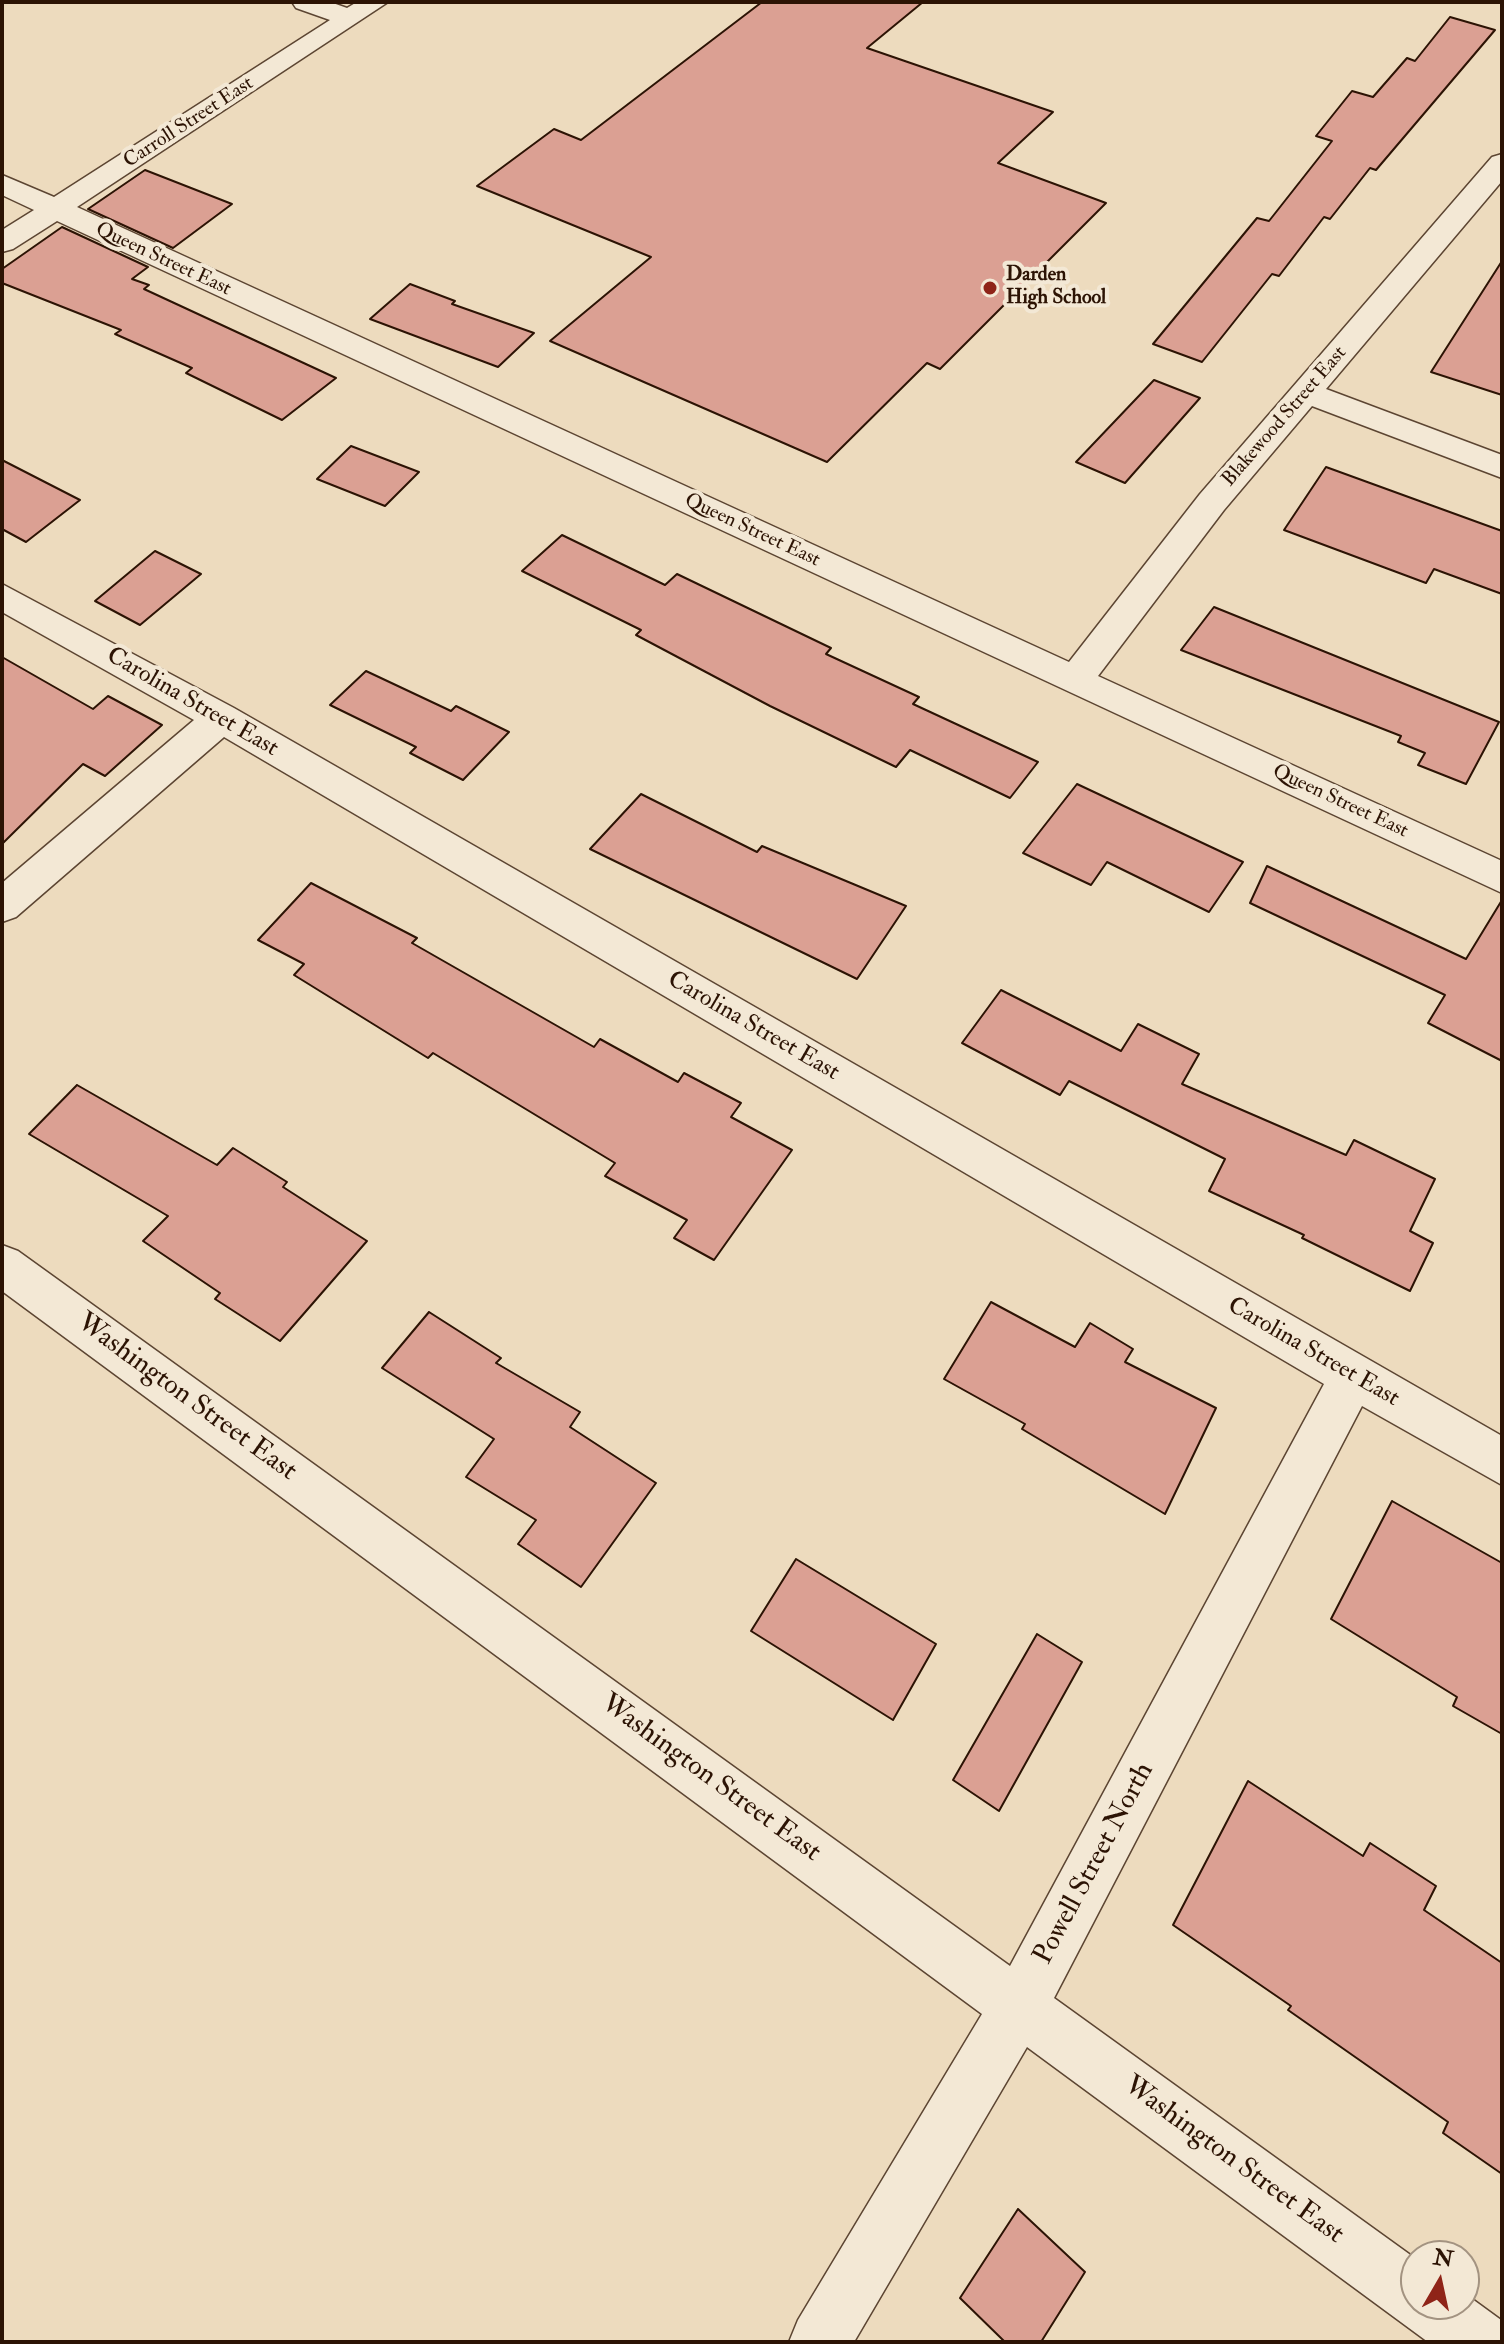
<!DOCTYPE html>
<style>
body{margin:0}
#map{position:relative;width:1504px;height:2344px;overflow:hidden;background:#eddbbe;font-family:"IM FELL Double Pica",serif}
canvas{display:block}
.frame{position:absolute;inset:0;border:4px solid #2c1304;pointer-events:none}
.north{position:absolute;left:1400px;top:2240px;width:80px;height:80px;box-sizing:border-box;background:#f3e8d5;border:2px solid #a39381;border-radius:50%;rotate:9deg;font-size:22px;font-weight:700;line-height:32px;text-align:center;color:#2c1304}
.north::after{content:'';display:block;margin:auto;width:28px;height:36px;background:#8f2418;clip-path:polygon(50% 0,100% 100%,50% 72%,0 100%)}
</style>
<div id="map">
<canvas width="1504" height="2344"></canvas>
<div class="frame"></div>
<div class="north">N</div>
</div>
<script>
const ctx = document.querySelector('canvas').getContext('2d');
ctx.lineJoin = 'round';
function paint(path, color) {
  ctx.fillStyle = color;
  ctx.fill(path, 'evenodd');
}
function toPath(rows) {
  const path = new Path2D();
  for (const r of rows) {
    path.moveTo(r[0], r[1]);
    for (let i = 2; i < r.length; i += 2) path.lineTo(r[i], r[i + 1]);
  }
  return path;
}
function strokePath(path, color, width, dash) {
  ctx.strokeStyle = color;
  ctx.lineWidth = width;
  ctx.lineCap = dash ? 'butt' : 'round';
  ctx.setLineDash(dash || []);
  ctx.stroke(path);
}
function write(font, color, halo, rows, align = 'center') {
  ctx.font = font + ' "IM FELL Double Pica",serif';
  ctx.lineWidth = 8;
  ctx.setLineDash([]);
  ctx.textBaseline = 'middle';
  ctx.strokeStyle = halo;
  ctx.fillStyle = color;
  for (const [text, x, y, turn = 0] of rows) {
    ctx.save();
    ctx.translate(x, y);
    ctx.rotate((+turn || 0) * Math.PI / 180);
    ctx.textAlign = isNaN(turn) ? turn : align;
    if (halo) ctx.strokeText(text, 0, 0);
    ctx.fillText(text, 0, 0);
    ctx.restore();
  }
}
const building = toPath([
 [762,2,923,2,867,48,1053,112,998,163,1106,203,940,369,927,363,827,462,550,341,651,257,477,186,554,129,581,140,762,2],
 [1450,17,1495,30,1376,170,1370,168,1330,219,1324,217,1279,276,1272,274,1202,362,1153,344,1257,218,1269,221,1332,141,1316,136,1352,91,1373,97,1407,58,1415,61,1450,17],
 [145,170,232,204,173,248,88,209,145,170],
 [62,227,148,267,132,279,149,285,144,289,336,378,282,420,186,373,192,368,115,334,121,330,2,283,2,269,62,227],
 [1502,261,1502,395,1431,372,1502,261],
 [410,284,455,301,452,304,534,333,498,367,370,319,410,284],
 [1154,380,1200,398,1125,483,1076,462,1154,380],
 [351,446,419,472,385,506,317,479,351,446],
 [2,460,80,500,26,542,2,529,2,460],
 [1326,467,1502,531,1502,594,1434,569,1426,583,1284,530,1326,467],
 [562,535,665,585,677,574,831,648,826,654,919,697,913,704,1038,762,1010,798,910,750,896,767,770,706,636,635,641,630,522,571,562,535],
 [155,551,201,574,140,625,95,601,155,551],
 [1214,607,1499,722,1466,784,1418,765,1425,753,1398,742,1401,736,1181,650,1214,607],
 [2,657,93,709,108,696,162,725,105,776,83,764,2,844,2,657],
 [366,671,451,711,456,706,509,732,463,780,410,753,416,747,330,705,366,671],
 [1077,784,1243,862,1209,912,1107,862,1091,885,1023,853,1077,784],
 [641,794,757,852,762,846,906,906,857,979,590,849,641,794],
 [1267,866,1466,959,1502,900,1502,1061,1428,1023,1445,995,1250,903,1267,866],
 [311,883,417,938,412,943,594,1047,600,1039,678,1082,684,1073,741,1103,731,1117,792,1150,714,1260,674,1238,687,1220,605,1176,615,1163,433,1053,428,1058,294,975,304,964,258,940,311,883],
 [1001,990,1121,1051,1138,1024,1199,1054,1182,1084,1346,1155,1354,1140,1435,1179,1410,1231,1433,1243,1410,1291,1302,1238,1304,1235,1209,1191,1225,1159,1069,1081,1060,1095,962,1043,1001,990],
 [77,1085,217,1165,233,1148,287,1182,283,1187,367,1241,280,1341,215,1299,220,1293,143,1241,168,1216,29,1134,77,1085],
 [991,1302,1075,1347,1090,1323,1133,1349,1125,1362,1216,1408,1165,1514,1022,1429,1025,1424,944,1379,991,1302],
 [429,1312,501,1358,496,1363,580,1412,570,1427,656,1483,581,1587,518,1544,536,1520,466,1477,494,1439,382,1368,429,1312],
 [1392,1501,1502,1563,1502,1734,1453,1706,1457,1697,1331,1619,1392,1501],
 [796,1559,936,1644,893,1720,751,1631,796,1559],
 [1037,1634,1082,1662,999,1811,953,1780,1037,1634],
 [1248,1781,1363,1856,1370,1843,1436,1886,1424,1910,1502,1963,1502,2174,1443,2133,1448,2122,1288,2010,1291,2006,1173,1925,1248,1781],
 [1018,2209,1085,2272,1041,2342,1005,2342,960,2298,1018,2209]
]);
const street = toPath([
 [292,2,330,2,347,8,357,2,388,2,77,207,1069,662,1200,494,1492,157,1502,154,1502,181,1326,389,1502,455,1502,478,1312,406,1224,510,1098,676,1502,861,1502,893,57,221,13,249,2,252,2,230,34,210,2,195,2,175,54,197,330,20,296,8,292,2],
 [2,584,234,708,1502,1436,1502,1485,1362,1406,1054,1998,1416,2259,1416,2304,1464,2304,1464,2293,1501,2320,1502,2342,1428,2342,1027,2047,854,2342,789,2342,798,2320,982,2014,2,1291,2,1245,18,1251,1010,1966,1324,1384,224,737,16,917,2,922,2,883,194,720,2,612,2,584]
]);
const markers = [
 [990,288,8,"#8f2418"]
];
const farStreetnames = [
 ["Carroll Street East",189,123,-33],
 ["Queen Street East",163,260,25],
 ["Blakewood Street East",1285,417,-49],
 ["Queen Street East",752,531,25],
 ["Queen Street East",1340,802,25]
];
const farPoinames = [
 ["Darden",1006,276],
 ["High School",1006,299]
];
const streetNames = [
 ["Carolina Street East",192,703,30],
 ["Carolina Street East",753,1027,30],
 ["Carolina Street East",1313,1353,30]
];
const nearStreetnames = [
 ["Washington Street East",186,1398,36],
 ["Washington Street East",710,1779,36],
 ["Powell Street North",1095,1864,-62],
 ["Washington Street East",1233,2161,36]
];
paint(building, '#dba093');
strokePath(building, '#2c1304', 2);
strokePath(street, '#5c4532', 3);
paint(street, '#f3e8d5');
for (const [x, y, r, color] of markers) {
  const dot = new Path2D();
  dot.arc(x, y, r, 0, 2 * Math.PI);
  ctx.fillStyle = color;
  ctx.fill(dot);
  strokePath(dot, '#f3e8d5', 3);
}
write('20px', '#2c1304', '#f3e8d5', farStreetnames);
write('bold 20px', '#2c1304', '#f3e8d5', farPoinames, 'left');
write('24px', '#2c1304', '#f3e8d5', streetNames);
write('28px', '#2c1304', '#f3e8d5', nearStreetnames);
</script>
